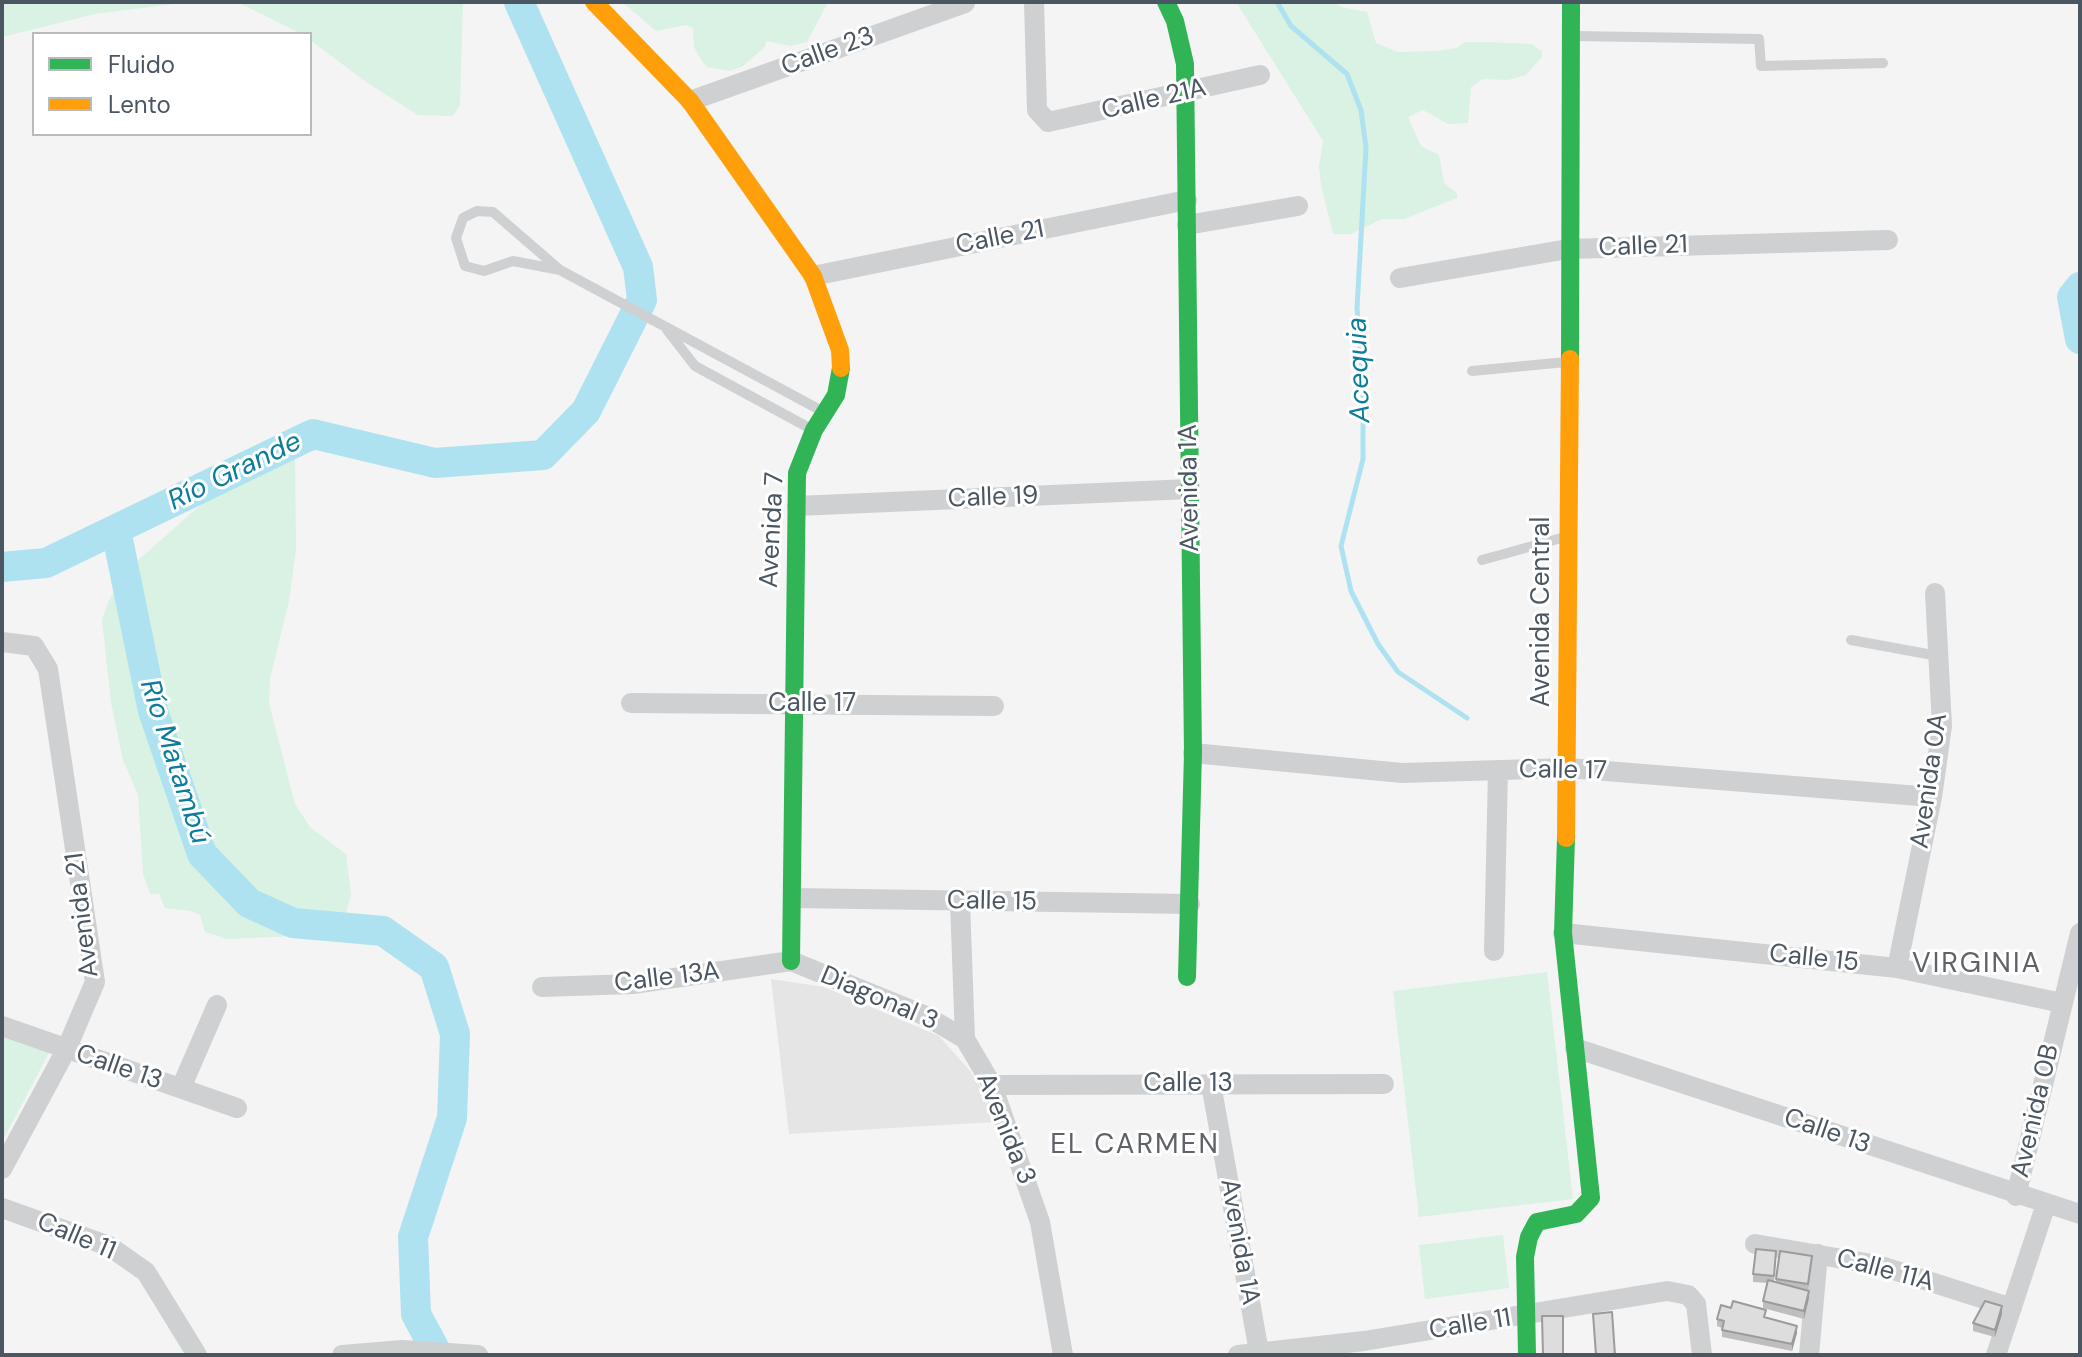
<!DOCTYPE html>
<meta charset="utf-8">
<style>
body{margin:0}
#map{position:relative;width:2082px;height:1357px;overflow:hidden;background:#f4f4f4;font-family:"DM Sans",sans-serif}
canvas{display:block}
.frame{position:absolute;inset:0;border:4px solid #4a5661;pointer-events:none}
.legend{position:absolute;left:32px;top:32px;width:280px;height:104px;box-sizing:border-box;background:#fff;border:2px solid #b7bbc0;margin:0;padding:10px 14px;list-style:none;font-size:24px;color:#4a5661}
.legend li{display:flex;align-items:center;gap:16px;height:40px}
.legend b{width:40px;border:2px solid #b7bbc0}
</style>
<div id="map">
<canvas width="2082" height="1357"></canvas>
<div class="frame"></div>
<ul class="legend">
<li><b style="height:10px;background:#30b455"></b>Fluido</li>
<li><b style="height:10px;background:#ff9f0a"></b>Lento</li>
</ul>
</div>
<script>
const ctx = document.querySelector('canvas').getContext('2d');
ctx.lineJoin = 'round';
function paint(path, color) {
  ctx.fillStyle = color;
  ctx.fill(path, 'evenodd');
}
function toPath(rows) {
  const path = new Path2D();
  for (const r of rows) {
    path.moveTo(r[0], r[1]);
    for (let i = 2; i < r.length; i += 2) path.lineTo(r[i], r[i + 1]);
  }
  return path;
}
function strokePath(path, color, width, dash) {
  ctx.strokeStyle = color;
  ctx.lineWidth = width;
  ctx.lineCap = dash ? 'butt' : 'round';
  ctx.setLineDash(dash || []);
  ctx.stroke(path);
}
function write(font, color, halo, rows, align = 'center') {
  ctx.font = font + ' "DM Sans",sans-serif';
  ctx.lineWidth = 6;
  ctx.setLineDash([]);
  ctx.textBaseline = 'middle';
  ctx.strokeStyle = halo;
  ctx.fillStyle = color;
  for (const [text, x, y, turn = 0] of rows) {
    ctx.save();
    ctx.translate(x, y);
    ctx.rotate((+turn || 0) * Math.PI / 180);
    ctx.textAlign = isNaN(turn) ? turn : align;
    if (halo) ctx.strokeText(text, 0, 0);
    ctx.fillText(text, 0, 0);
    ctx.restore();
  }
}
const education = toPath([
 [771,979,824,987,939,1036,970,1071,987,1097,995,1122,789,1134]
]);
const green = toPath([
 [2,2,190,2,95,14,2,37],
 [215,2,463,2,460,105,453,116,418,115,366,82,310,40,310,34,302,34,239,3],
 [622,2,828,2,807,42,790,46,766,41,765,47,743,66,730,71,707,67,702,61,694,47,693,28,686,25,656,31],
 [1236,2,1334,2,1341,7,1367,12,1376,43,1398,52,1436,51,1457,48,1465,42,1489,42,1531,44,1542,51,1542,57,1526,75,1508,80,1483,79,1471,87,1468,123,1448,124,1423,110,1408,117,1421,146,1439,155,1444,183,1457,193,1457,198,1404,219,1382,219,1351,234,1333,234,1321,186,1319,166,1323,141],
 [291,456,295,456,296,549,289,601,270,679,269,703,295,804,310,827,346,854,351,895,346,913,319,935,227,939,205,932,200,915,191,911,165,908,159,894,150,894,143,874,138,795,123,760,111,703,102,620,108,602,127,570,204,502,242,476],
 [1547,972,1573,1199,1419,1217,1393,991],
 [2,1031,51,1049,2,1142],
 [1503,1235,1509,1288,1425,1299,1419,1245]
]);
const stream = toPath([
 [1277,2,1291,26,1347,74,1361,110,1366,148,1357,308,1363,388,1363,459,1341,546,1351,591,1378,644,1398,672,1467,718]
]);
const river = toPath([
 [2080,287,2072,297,2080,339],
 [116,530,153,711,202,854,249,903,293,923,383,931,434,967,455,1034,452,1118,413,1237,416,1314,438,1355],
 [2,567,46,563,313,434,435,463,543,455,586,411,642,300,638,267,519,2]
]);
const lane = toPath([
 [1574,36,1759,39,1761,66,1883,63],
 [560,270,513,261,484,271,465,266,456,238,463,218,477,211,493,212,560,270,822,411],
 [667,330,695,366,813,430],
 [1472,371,1566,362],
 [1482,560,1565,537],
 [1851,640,1938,656]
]);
const street = toPath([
 [1034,2,1037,110,1048,122,1260,75],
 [690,101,965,3],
 [1187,225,1298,206],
 [813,276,1187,200],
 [1400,278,1568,249,1888,240],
 [797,506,1190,489],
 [2,642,34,646,48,669,95,982,66,1050,2,1169],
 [631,703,994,706],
 [1193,753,1402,773,1568,768,1932,797],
 [793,898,1190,904],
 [960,902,965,1039,992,1085,1040,1222,1063,1355],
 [1563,933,1897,968,2062,1003],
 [1494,951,1498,770],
 [1897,968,1932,797,1942,726,1935,593],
 [542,987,633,984,791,961,926,1016,965,1039],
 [2,1026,237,1108],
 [1575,1048,2080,1214],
 [1211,1084,1259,1352],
 [992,1085,1384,1084],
 [181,1088,217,1005],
 [2016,1196,2080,933],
 [2,1208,109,1246,146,1272,197,1355],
 [1755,1244,1878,1265,2012,1308],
 [342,1355,402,1350,478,1355],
 [1238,1355,1364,1341,1667,1291,1688,1295,1696,1304,1702,1355],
 [1809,1355,1818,1254],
 [1996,1355,2046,1204]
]);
const fast = toPath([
 [1166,2,1175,21,1185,64,1193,753,1187,977],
 [1570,359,1571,2],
 [791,961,797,473,814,430,836,395,841,368],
 [1527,1355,1525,1257,1529,1237,1537,1222,1576,1214,1591,1198,1563,933,1566,838]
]);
const slow = toPath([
 [594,2,690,101,813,276,840,350,841,368],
 [1566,838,1570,359]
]);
const wall = toPath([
 [1776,1258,1774,1282,1776,1282,1776,1279,1812,1263,1808,1291,1809,1298,1804,1319,1763,1308,1763,1301,1768,1283,1753,1282,1753,1274],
 [2002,1314,1995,1337,1973,1331,1973,1323],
 [1766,1318,1797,1333,1792,1351,1722,1337,1722,1328,1717,1326,1717,1319]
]);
const shadedWall = toPath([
 [1809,1291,1809,1298,1804,1319,1804,1311],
 [2002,1306,2002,1314,1995,1337,1995,1330],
 [1797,1326,1797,1333,1792,1351,1792,1344]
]);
const building = toPath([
 [1756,1249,1776,1251,1774,1276,1753,1274,1756,1249],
 [1780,1251,1812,1256,1808,1284,1776,1279,1780,1251],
 [1768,1280,1809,1291,1804,1311,1763,1301,1768,1280],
 [1733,1301,1766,1310,1764,1317,1797,1326,1792,1344,1722,1330,1724,1321,1717,1319,1721,1305,1731,1308,1733,1301],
 [1985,1301,2002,1306,1995,1330,1973,1323,1985,1301],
 [1612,1312,1615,1355,1596,1355,1593,1314,1612,1312],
 [1542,1316,1563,1316,1563,1355,1543,1355,1542,1316]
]);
const streetNames = [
 ["Calle 23",828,52,-20],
 ["Calle 21A",1154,100,-13],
 ["Calle 21",1000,238,-11],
 ["Calle 21",1643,247,-2],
 ["Avenida 1A",1190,488,-91],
 ["Calle 19",993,498,-2],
 ["Avenida 7",773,530,-87],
 ["Avenida Central",1542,612,-90],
 ["Calle 17",812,704],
 ["Calle 17",1563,771,1],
 ["Avenida 0A",1930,781,-82],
 ["Calle 15",992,902,1],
 ["Avenida 21",83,915,-97],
 ["Calle 15",1814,959,6],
 ["Calle 13A",667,978,-7],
 ["Diagonal 3",879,999,23],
 ["Calle 13",119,1068,19],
 ["Calle 13",1188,1084],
 ["Avenida 0B",2036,1111,-77],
 ["Avenida 3",1005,1129,68],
 ["Calle 13",1827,1132,19],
 ["Calle 11",76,1237,23],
 ["Avenida 1A",1239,1242,80],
 ["Calle 11A",1885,1271,15],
 ["Calle 11",1470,1325,-9]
];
const waterNames = [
 ["Acequia",1360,370,-92],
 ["Río Grande",235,472,-26],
 ["Río Matambú",174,762,72]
];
const neighbourhoodNames = [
 ["VIRGINIA",1977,965],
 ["EL CARMEN",1135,1146]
];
paint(education, '#e6e5e6');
paint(green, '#d9f2e3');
strokePath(stream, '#aee2f0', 5);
strokePath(river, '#aee2f0', 30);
strokePath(lane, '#ced0d2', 10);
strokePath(street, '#ced0d2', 20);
strokePath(fast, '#30b455', 18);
strokePath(slow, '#ff9f0a', 18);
paint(wall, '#bebebf');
paint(shadedWall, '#9b9b9b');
paint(building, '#ddddde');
strokePath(building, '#9b9b9b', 2);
write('26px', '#4a5661', '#fff', streetNames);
write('italic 28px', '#0c7c9b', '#fff', waterNames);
ctx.letterSpacing = '2px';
write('28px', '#5f6368', '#fff', neighbourhoodNames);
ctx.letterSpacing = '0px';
</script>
